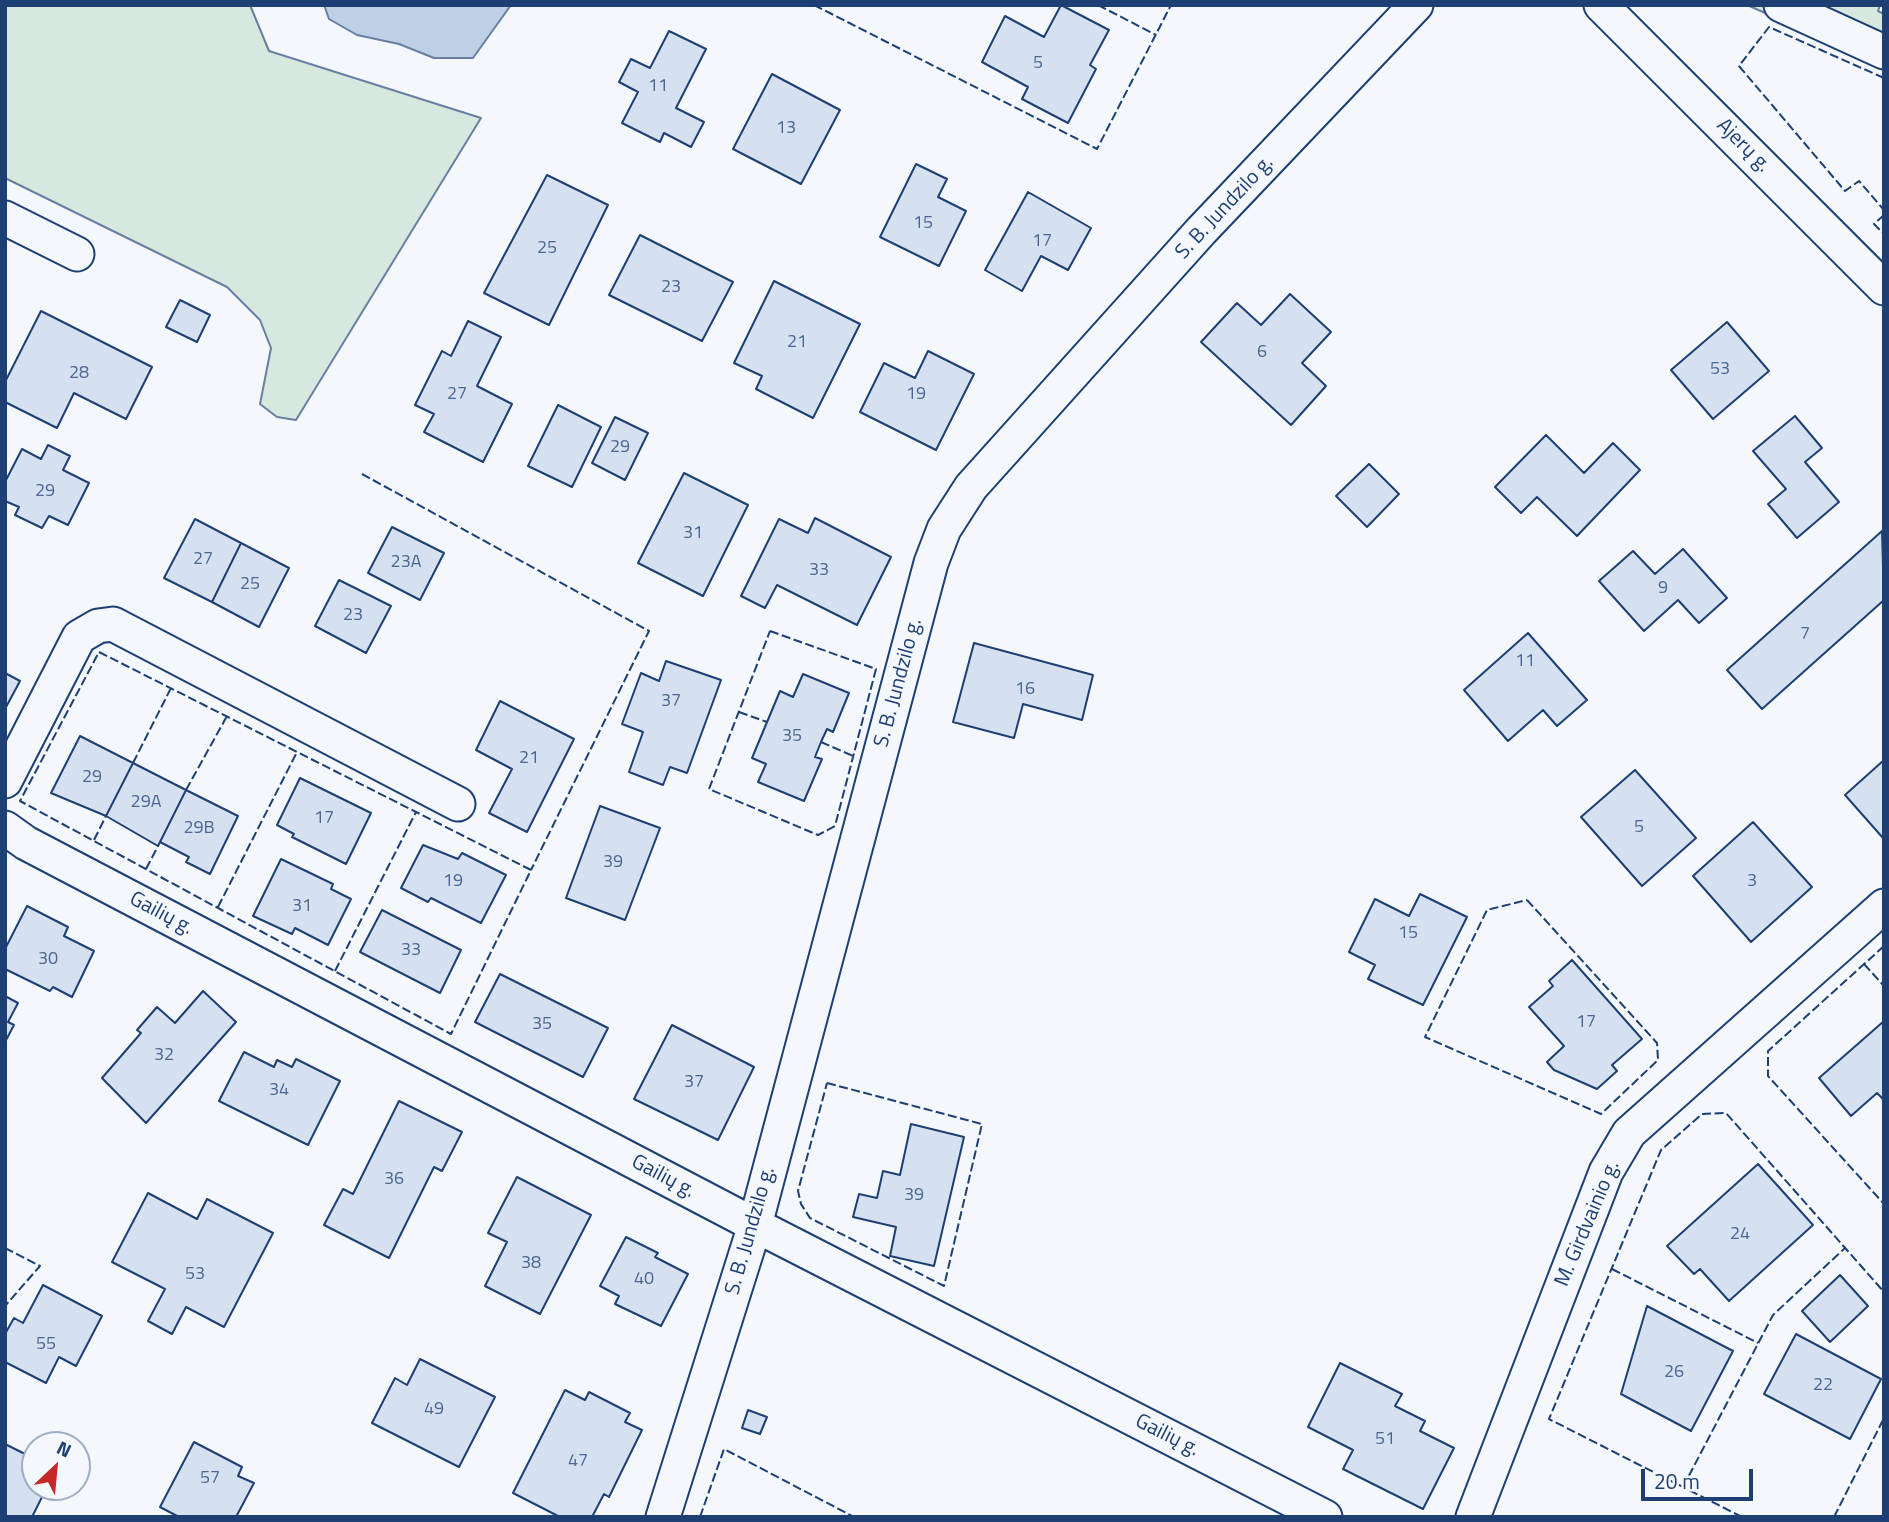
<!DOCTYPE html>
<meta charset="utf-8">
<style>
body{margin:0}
#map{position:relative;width:1889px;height:1522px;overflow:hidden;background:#f4f7fb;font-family:"Titillium Web",sans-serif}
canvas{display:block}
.frame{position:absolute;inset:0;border:7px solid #1d3f73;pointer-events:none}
.north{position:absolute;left:21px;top:1431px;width:70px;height:70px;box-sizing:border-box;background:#f4f7fb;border:2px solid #9eadc5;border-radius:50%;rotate:26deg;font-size:19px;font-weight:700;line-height:28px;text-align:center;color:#1d3f73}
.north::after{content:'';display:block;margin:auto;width:24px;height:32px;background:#c62828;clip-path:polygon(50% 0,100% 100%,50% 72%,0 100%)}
.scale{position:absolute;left:1641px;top:1469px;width:112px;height:32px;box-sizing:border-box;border:4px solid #1d3f73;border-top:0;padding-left:9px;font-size:21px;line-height:24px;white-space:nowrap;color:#1d3f73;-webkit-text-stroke:5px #f4f7fb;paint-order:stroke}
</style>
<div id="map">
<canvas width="1889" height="1522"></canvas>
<div class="frame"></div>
<div class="north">N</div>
<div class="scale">20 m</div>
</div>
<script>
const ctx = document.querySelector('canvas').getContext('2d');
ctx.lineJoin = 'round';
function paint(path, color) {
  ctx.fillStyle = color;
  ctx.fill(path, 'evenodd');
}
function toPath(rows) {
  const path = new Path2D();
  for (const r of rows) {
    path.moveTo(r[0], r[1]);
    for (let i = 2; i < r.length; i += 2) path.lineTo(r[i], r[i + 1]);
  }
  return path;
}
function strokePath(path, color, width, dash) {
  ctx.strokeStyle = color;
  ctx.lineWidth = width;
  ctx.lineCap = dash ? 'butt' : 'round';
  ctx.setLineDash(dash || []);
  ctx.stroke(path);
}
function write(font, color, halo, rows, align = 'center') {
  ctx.font = font + ' "Titillium Web",sans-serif';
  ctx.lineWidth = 5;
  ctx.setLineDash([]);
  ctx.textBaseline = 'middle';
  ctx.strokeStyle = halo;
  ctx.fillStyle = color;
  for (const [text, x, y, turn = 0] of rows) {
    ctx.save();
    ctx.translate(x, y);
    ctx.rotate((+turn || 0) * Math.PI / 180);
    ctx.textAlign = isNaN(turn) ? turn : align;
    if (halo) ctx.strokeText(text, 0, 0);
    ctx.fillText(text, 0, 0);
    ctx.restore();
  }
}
const green = toPath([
 [5,5,250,5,269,51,481,118,296,420,277,417,260,404,271,348,260,320,227,287,5,178,5,5],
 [1747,5,1880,5,1878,11,1884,14,1884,65,1747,5]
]);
const water = toPath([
 [324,5,511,5,473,58,434,58,399,44,357,35,329,19,324,5]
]);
const building = toPath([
 [1061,5,1109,30,1090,65,1096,69,1068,123,1022,99,1028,87,982,62,1005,16,1044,37,1061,5],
 [669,31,706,49,676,108,704,122,691,147,664,133,660,142,622,123,638,92,619,82,631,59,650,68,669,31],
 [772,74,840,110,801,184,733,149,772,74],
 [916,164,947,179,938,197,966,211,939,266,880,237,916,164],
 [547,175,608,205,549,325,484,293,547,175],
 [1028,192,1091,228,1068,270,1041,256,1022,291,985,270,1028,192],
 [640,235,733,282,702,341,609,295,640,235],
 [774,281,860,324,813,418,756,389,762,376,734,363,774,281],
 [1290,294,1331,332,1302,363,1326,386,1291,425,1201,342,1237,303,1261,325,1290,294],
 [180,300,210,315,197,342,166,327,180,300],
 [41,311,152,367,126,419,74,393,57,428,5,402,5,382,41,311],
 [468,321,501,337,477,386,512,404,483,462,424,432,434,414,415,405,442,351,451,356,468,321],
 [1727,322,1769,371,1713,419,1671,370,1727,322],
 [928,351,974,374,936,450,860,412,884,363,915,378,928,351],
 [558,405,601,427,572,487,528,466,558,405],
 [1795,416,1822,448,1805,462,1839,502,1797,538,1768,504,1786,489,1753,451,1795,416],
 [615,417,648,433,625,480,592,463,615,417],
 [1546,435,1584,473,1613,443,1640,470,1577,536,1537,497,1521,513,1495,487,1546,435],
 [48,445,70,456,63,470,89,483,68,525,49,516,42,528,15,515,19,507,5,501,5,482,22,449,41,459,48,445],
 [1369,464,1399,494,1367,527,1336,496,1369,464],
 [684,473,748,505,703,596,638,563,684,473],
 [815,518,891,557,857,625,777,585,765,608,741,596,779,519,808,533,815,518],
 [195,519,241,543,212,602,164,578,195,519],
 [392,527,444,553,420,600,368,573,392,527],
 [1882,531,1884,600,1762,709,1727,670,1882,531],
 [241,543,289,568,259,627,212,602,241,543],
 [1683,549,1727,598,1699,623,1678,600,1644,631,1599,581,1633,551,1655,574,1683,549],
 [339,580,391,606,366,653,315,626,339,580],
 [1528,633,1587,700,1557,726,1543,710,1508,741,1464,690,1528,633],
 [974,643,1093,675,1082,720,1023,704,1014,738,953,722,974,643],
 [666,661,721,680,687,773,670,767,663,785,629,772,643,732,622,724,641,673,659,681,666,661],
 [5,673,20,681,5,709,5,673],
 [803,674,849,693,833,732,827,729,821,742,815,757,822,759,804,801,758,782,766,764,752,758,780,691,793,697,803,674],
 [500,701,574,739,527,832,489,813,512,769,476,750,500,701],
 [80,736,133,763,106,816,51,793,80,736],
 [1884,760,1884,838,1883,838,1845,795,1884,760],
 [133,763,186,790,158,846,106,816,133,763],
 [1635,770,1696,838,1642,886,1581,817,1635,770],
 [300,778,371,813,346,864,292,837,294,834,277,825,300,778],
 [186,790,238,816,210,874,186,862,189,857,160,842,186,790],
 [600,806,660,828,625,920,566,898,600,806],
 [1753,822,1812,887,1751,942,1693,876,1753,822],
 [423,845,458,859,462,853,506,875,481,923,431,898,428,902,401,888,423,845],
 [281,859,333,884,331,889,351,899,328,945,295,928,292,934,253,916,281,859],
 [1420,894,1467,917,1423,1005,1368,979,1375,965,1349,952,1375,899,1409,916,1420,894],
 [27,906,68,927,64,936,94,951,72,997,53,987,50,991,5,969,5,949,27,906],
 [382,910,461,950,440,993,360,952,382,910],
 [1572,960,1642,1039,1612,1065,1617,1071,1597,1089,1554,1070,1547,1062,1564,1046,1529,1007,1553,986,1549,981,1572,960],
 [500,974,608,1028,583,1077,475,1022,500,974],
 [203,991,236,1022,146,1123,102,1078,141,1033,137,1030,157,1007,175,1023,203,991],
 [5,996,18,1003,8,1022,14,1025,5,1042,5,996],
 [1884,1021,1884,1100,1877,1093,1851,1116,1819,1078,1884,1021],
 [672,1025,754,1067,718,1140,634,1099,672,1025],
 [244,1052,274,1067,277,1060,292,1067,296,1059,340,1081,308,1145,219,1101,244,1052],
 [399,1101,462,1132,442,1171,434,1167,389,1258,324,1225,343,1189,353,1194,399,1101],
 [911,1124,964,1137,934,1266,890,1256,896,1227,853,1217,859,1194,877,1198,883,1171,900,1175,911,1124],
 [1758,1164,1813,1225,1729,1301,1700,1269,1694,1274,1667,1246,1758,1164],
 [517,1177,591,1215,540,1314,485,1286,507,1242,488,1233,517,1177],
 [148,1193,197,1219,207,1199,273,1233,224,1327,186,1307,172,1334,148,1321,165,1289,112,1262,148,1193],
 [626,1237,658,1253,655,1257,688,1274,661,1326,615,1304,619,1296,600,1286,626,1237],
 [1840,1275,1868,1306,1830,1342,1802,1311,1840,1275],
 [43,1285,102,1316,76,1366,59,1357,46,1383,5,1362,5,1334,14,1318,23,1323,43,1285],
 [1647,1306,1733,1351,1691,1431,1621,1394,1647,1306],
 [1796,1334,1881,1379,1850,1439,1764,1394,1796,1334],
 [420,1359,495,1397,459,1467,372,1423,395,1378,407,1385,420,1359],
 [1340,1363,1402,1394,1395,1406,1425,1421,1420,1431,1454,1448,1423,1509,1343,1469,1353,1450,1308,1427,1340,1363],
 [565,1390,585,1400,589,1392,630,1413,625,1422,642,1430,609,1497,604,1494,592,1517,560,1517,513,1493,565,1390],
 [748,1410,767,1417,760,1434,742,1428,748,1410],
 [194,1442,242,1467,238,1476,254,1483,236,1517,179,1517,160,1507,194,1442],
 [5,1444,35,1459,35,1487,47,1487,32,1517,5,1517,5,1444]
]);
const minor = toPath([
 [1601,5,1884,288],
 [1781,5,1884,52],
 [5,218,77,254],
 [5,781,79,637,98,626,113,624,458,804],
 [5,828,26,843,755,1225,1325,1517],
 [663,1517,755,1225,931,563,944,529,971,487,1201,231,1416,5],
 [1473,1517,1606,1172,1629,1133,1884,906]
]);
const fence = toPath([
 [814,5,1097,149,1171,5],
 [1098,5,1156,35],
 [1884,78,1769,27,1739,66,1845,191,1859,181,1884,210],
 [1884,215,1874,224,1884,234],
 [362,474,649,631,531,870],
 [770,631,876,669,835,826,818,835,709,789,770,631],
 [99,652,531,870,451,1034,20,801,99,652],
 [739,712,767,722],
 [821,742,853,756],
 [133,763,171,688],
 [186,790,227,716],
 [94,840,106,816],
 [146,869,158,846],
 [1527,900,1657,1043,1658,1060,1601,1114,1425,1037,1487,910,1527,900],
 [218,907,297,752],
 [1884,946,1768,1051,1768,1076,1884,1204],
 [1864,964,1884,986],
 [335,971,416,812],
 [827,1083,982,1124,944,1286,810,1218,801,1204,798,1191,827,1083],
 [5,1248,40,1266,5,1306],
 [1612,1269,1758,1343],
 [1683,1487,1773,1315,1845,1248],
 [700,1517,724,1449,854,1517],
 [1742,1517,1549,1419,1661,1150,1702,1114,1726,1113,1884,1292],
 [1834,1517,1884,1418]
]);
const numberNames = [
 ["5",1038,64],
 ["11",658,87],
 ["13",786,129],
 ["15",923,224],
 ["17",1042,242],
 ["25",547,249],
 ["23",671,288],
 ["21",797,343],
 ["6",1262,353],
 ["53",1720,370],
 ["28",79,374],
 ["27",457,395],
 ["19",916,395],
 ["29",620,448],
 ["29",45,492],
 ["31",693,534],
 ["27",203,560],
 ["23A",406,563],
 ["33",819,571],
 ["25",250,585],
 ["9",1663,589],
 ["23",353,616],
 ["7",1805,635],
 ["11",1525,662],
 ["16",1025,690],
 ["37",671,702],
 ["35",792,737],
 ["21",529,759],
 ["29",92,778],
 ["29A",146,803],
 ["17",324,819],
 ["5",1639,828],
 ["29B",199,829],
 ["39",613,863],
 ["19",453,882],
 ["3",1752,882],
 ["31",302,907],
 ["15",1408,934],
 ["33",411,951],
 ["30",48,960],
 ["17",1586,1023],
 ["35",542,1025],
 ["32",164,1056],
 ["37",694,1083],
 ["34",279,1091],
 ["36",394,1180],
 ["39",914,1196],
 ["24",1740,1235],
 ["38",531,1264],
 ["53",195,1275],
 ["40",644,1280],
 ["55",46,1345],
 ["26",1674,1373],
 ["22",1823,1386],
 ["49",434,1410],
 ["51",1385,1440],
 ["47",578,1462],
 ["57",210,1479]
];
const streetNames = [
 ["Ajerų g.",1743,146,45],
 ["S. B. Jundzilo g.",1225,208,-47],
 ["S. B. Jundzilo g.",899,683,-75],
 ["Gailių g.",161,914,28],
 ["Gailių g.",663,1177,28],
 ["M. Girdvainio g.",1588,1224,-67],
 ["S. B. Jundzilo g.",751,1231,-74],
 ["Gailių g.",1167,1436,27]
];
paint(green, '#d7e8df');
strokePath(green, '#687fa3', 2);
paint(water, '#bed0e5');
strokePath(water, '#687fa3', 2);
paint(building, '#d5e0f0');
strokePath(building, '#1d3f73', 2);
strokePath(minor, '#1d3f73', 37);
strokePath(minor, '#f4f7fb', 33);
strokePath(fence, '#1d3f73', 2, [9, 3.5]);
write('18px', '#4b6792', null, numberNames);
write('21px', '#1d3f73', '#f4f7fb', streetNames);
</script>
